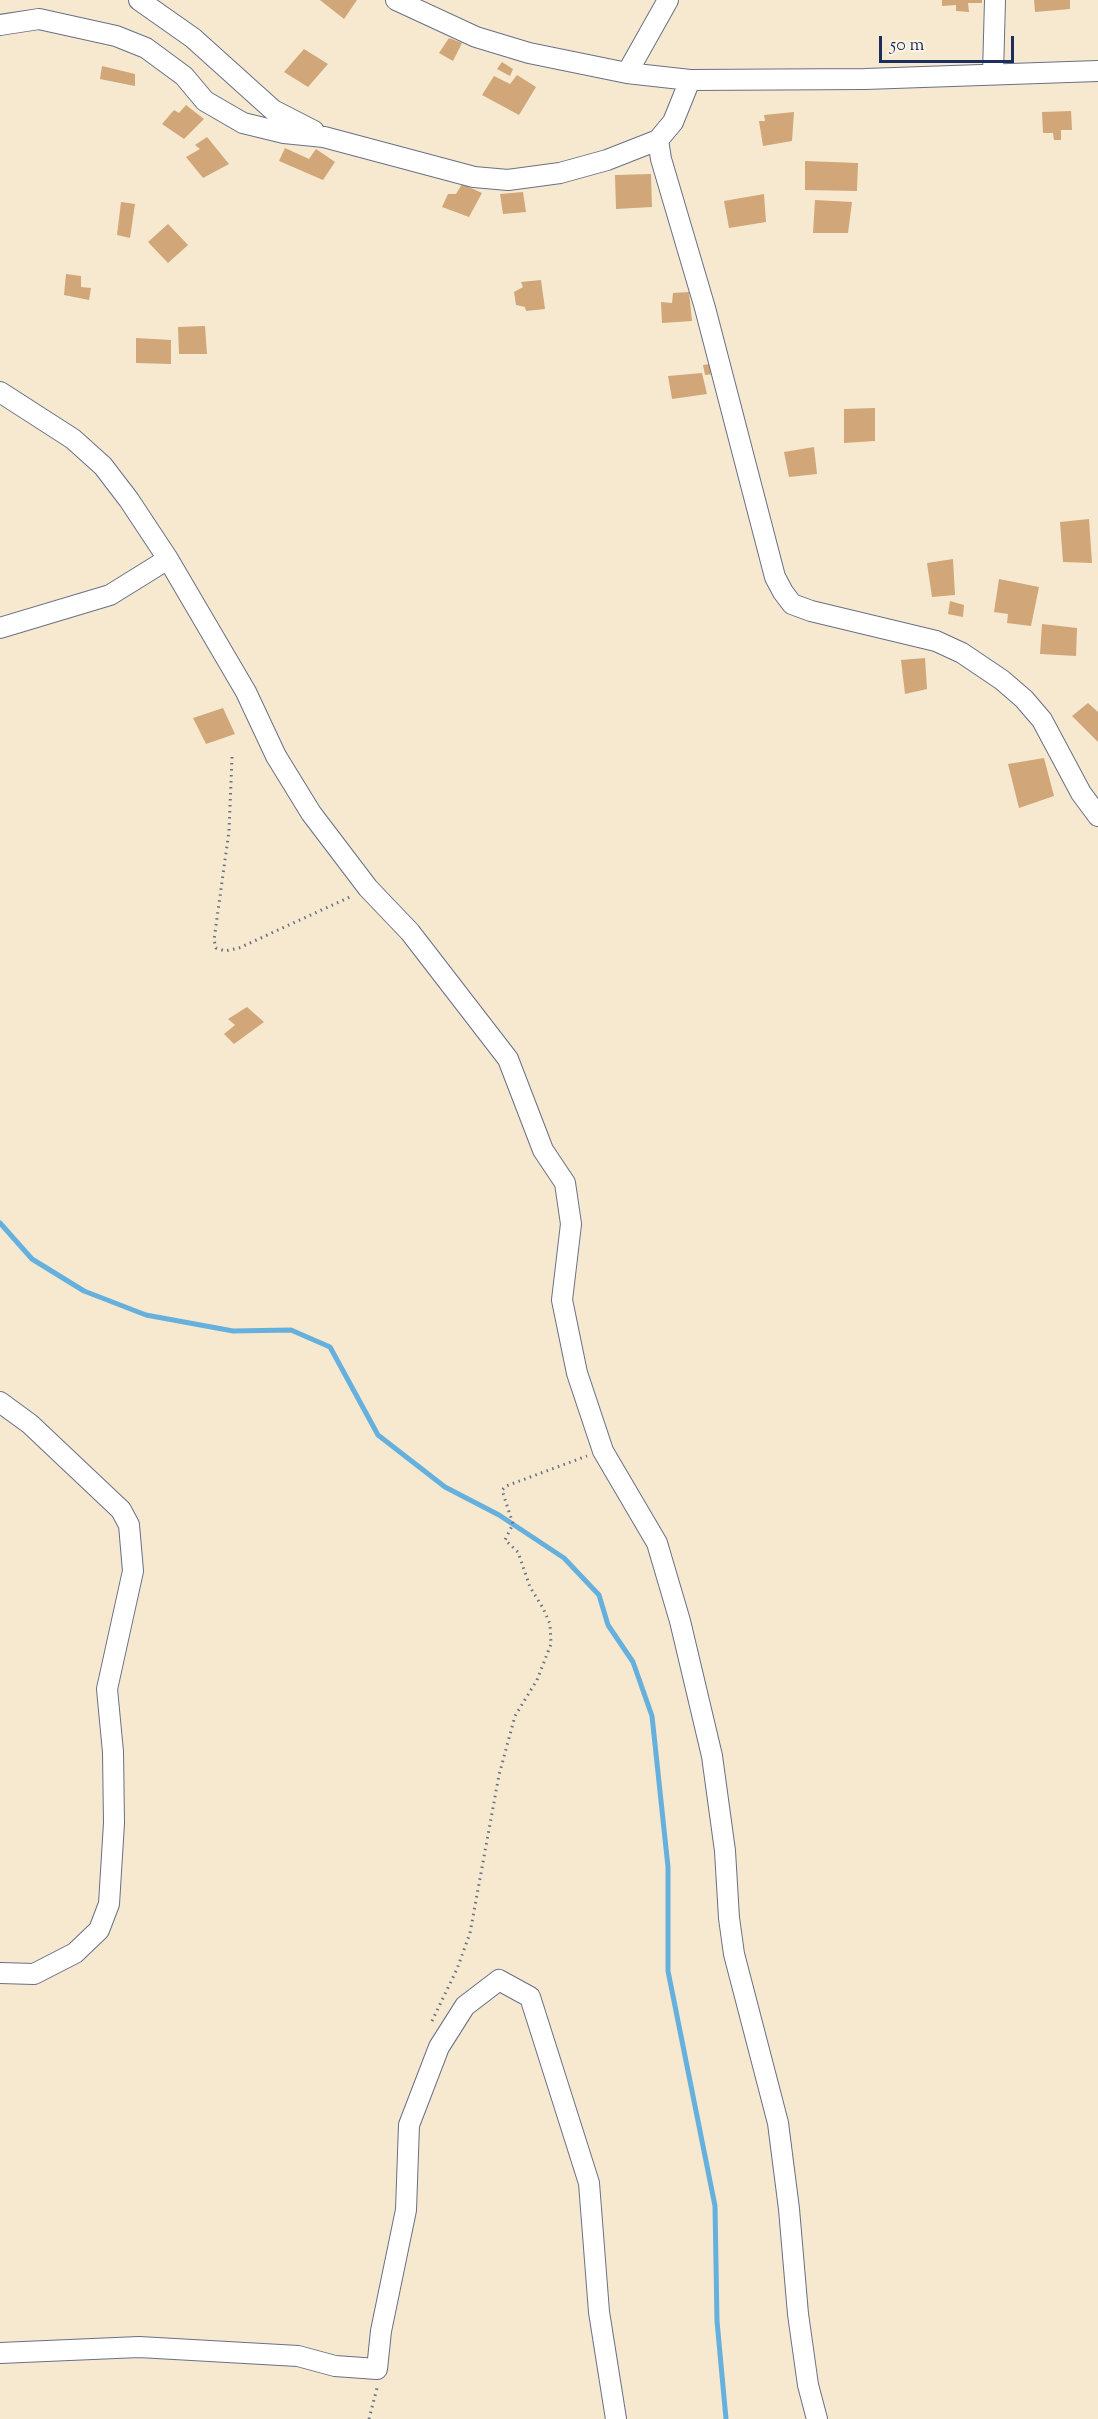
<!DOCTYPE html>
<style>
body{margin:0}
#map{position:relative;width:1098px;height:2419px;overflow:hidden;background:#f6e9d0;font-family:"Sorts Mill Goudy",serif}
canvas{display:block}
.scale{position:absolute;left:879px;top:36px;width:135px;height:27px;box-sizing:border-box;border:3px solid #1b2f5e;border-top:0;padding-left:8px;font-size:18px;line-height:21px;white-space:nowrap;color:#1b2f5e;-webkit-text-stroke:4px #fcf5e5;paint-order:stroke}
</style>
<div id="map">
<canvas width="1098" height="2419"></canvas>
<div class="scale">50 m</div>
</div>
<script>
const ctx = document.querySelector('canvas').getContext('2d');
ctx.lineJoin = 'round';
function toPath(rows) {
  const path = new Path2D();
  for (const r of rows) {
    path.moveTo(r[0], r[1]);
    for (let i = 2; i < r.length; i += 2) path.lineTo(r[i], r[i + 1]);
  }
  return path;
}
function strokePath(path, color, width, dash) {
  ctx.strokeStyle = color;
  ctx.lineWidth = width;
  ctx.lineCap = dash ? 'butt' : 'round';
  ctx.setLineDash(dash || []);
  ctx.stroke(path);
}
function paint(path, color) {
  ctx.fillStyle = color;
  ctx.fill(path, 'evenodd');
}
const stream = toPath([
 [0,1223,32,1259,84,1291,146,1315,233,1331,291,1330,330,1347,378,1435,445,1487,499,1515,564,1558,599,1595,608,1625,633,1662,652,1716,668,1867,668,1971,715,2206,717,2321,726,2419]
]);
const building = toPath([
 [320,0,357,0,344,19],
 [942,0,982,0,982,3,968,3,969,12,956,11,956,5,942,6],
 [1034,0,1070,0,1070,9,1035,12],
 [449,38,462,43,453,61,439,53],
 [304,49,328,64,308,87,284,72],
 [502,62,513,69,510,76,497,69],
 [102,66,135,74,135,86,100,79],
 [517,75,536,87,519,115,482,95,494,76,510,84],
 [186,105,204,119,184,139,162,124,174,110,179,113],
 [1071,111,1072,130,1061,130,1061,140,1054,140,1053,133,1043,133,1042,112],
 [794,112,792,141,763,146,759,121,765,121,764,115],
 [207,137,229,164,203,178,186,157,200,149,195,145],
 [285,148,309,159,316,149,335,162,323,180,279,161],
 [805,161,858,163,857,191,805,190],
 [651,174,652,207,616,209,615,175],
 [462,184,482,193,469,217,442,207,448,194,456,194],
 [523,192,526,212,503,214,500,194],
 [764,194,766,222,729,228,724,201],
 [815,200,852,202,848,233,813,233],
 [121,202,135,204,130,238,117,235],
 [168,224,188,245,168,263,148,242],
 [66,274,81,276,81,287,91,288,89,300,64,295],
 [541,280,545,309,526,311,525,307,516,305,514,292,523,287,521,282],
 [689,292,692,321,662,323,661,302,672,303,673,293],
 [205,326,207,354,179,354,178,327],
 [136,338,171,340,171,364,136,363],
 [711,364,714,374,705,375,703,365],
 [702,373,707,394,672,399,668,376],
 [875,408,875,441,844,443,844,409],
 [814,447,817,474,789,477,784,452],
 [1089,519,1092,563,1063,562,1060,522],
 [953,559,955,595,932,597,927,563],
 [999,579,1039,587,1031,626,1007,623,1008,614,994,612],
 [950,601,964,605,963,617,948,614],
 [1042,624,1077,628,1076,656,1040,654],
 [925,658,927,689,905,694,901,660],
 [1088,703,1098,712,1098,742,1072,716],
 [223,708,235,734,206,744,193,718],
 [1044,758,1054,796,1019,808,1008,764],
 [247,1007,264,1022,234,1044,224,1034,235,1025,228,1019]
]);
const path = toPath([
 [232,757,229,831,214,940,216,948,225,951,239,948,352,896],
 [432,2021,457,1969,470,1933,499,1775,515,1716,537,1680,551,1644,550,1624,543,1608,530,1587,518,1552,505,1540,513,1524,502,1490,506,1486,587,1456],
 [369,2419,377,2388]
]);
const minor = toPath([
 [139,0,193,38,273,110,314,131],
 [396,0,476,37,529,53,627,73,690,80,865,79,1098,71],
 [0,25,39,19,116,36,146,48,184,76,205,101,243,123,284,133,324,137,474,177,508,180,560,173,607,160,658,140,673,122,690,80],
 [627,73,668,0],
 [993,74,995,0],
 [658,140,661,159,705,308,775,577,783,592,792,604,811,611,936,641,962,653,1002,680,1024,699,1042,720,1081,793,1098,816],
 [0,392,73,439,103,466,129,500,168,559,246,692,276,756,311,813,368,888,410,932,508,1059,543,1150,565,1183,571,1224,562,1300,577,1373,603,1451,657,1543,680,1621,712,1756,725,1851,729,1918,734,1954,778,2123,789,2209,798,2314,808,2385,817,2419],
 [0,628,110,595,168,559],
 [0,1402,30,1424,121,1510,129,1525,133,1571,107,1689,113,1752,114,1823,109,1904,99,1930,75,1953,34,1974,0,1973],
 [0,2353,139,2347,298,2356,335,2366,377,2369,381,2331,406,2210,409,2125,439,2047,465,2006,499,1980,530,1997,589,2183,599,2312,616,2419]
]);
strokePath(stream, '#66b0de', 5);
paint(building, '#d1a678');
strokePath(minor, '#687086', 22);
strokePath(path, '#687086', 3, [1.5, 4.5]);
strokePath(minor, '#fff', 20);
</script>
